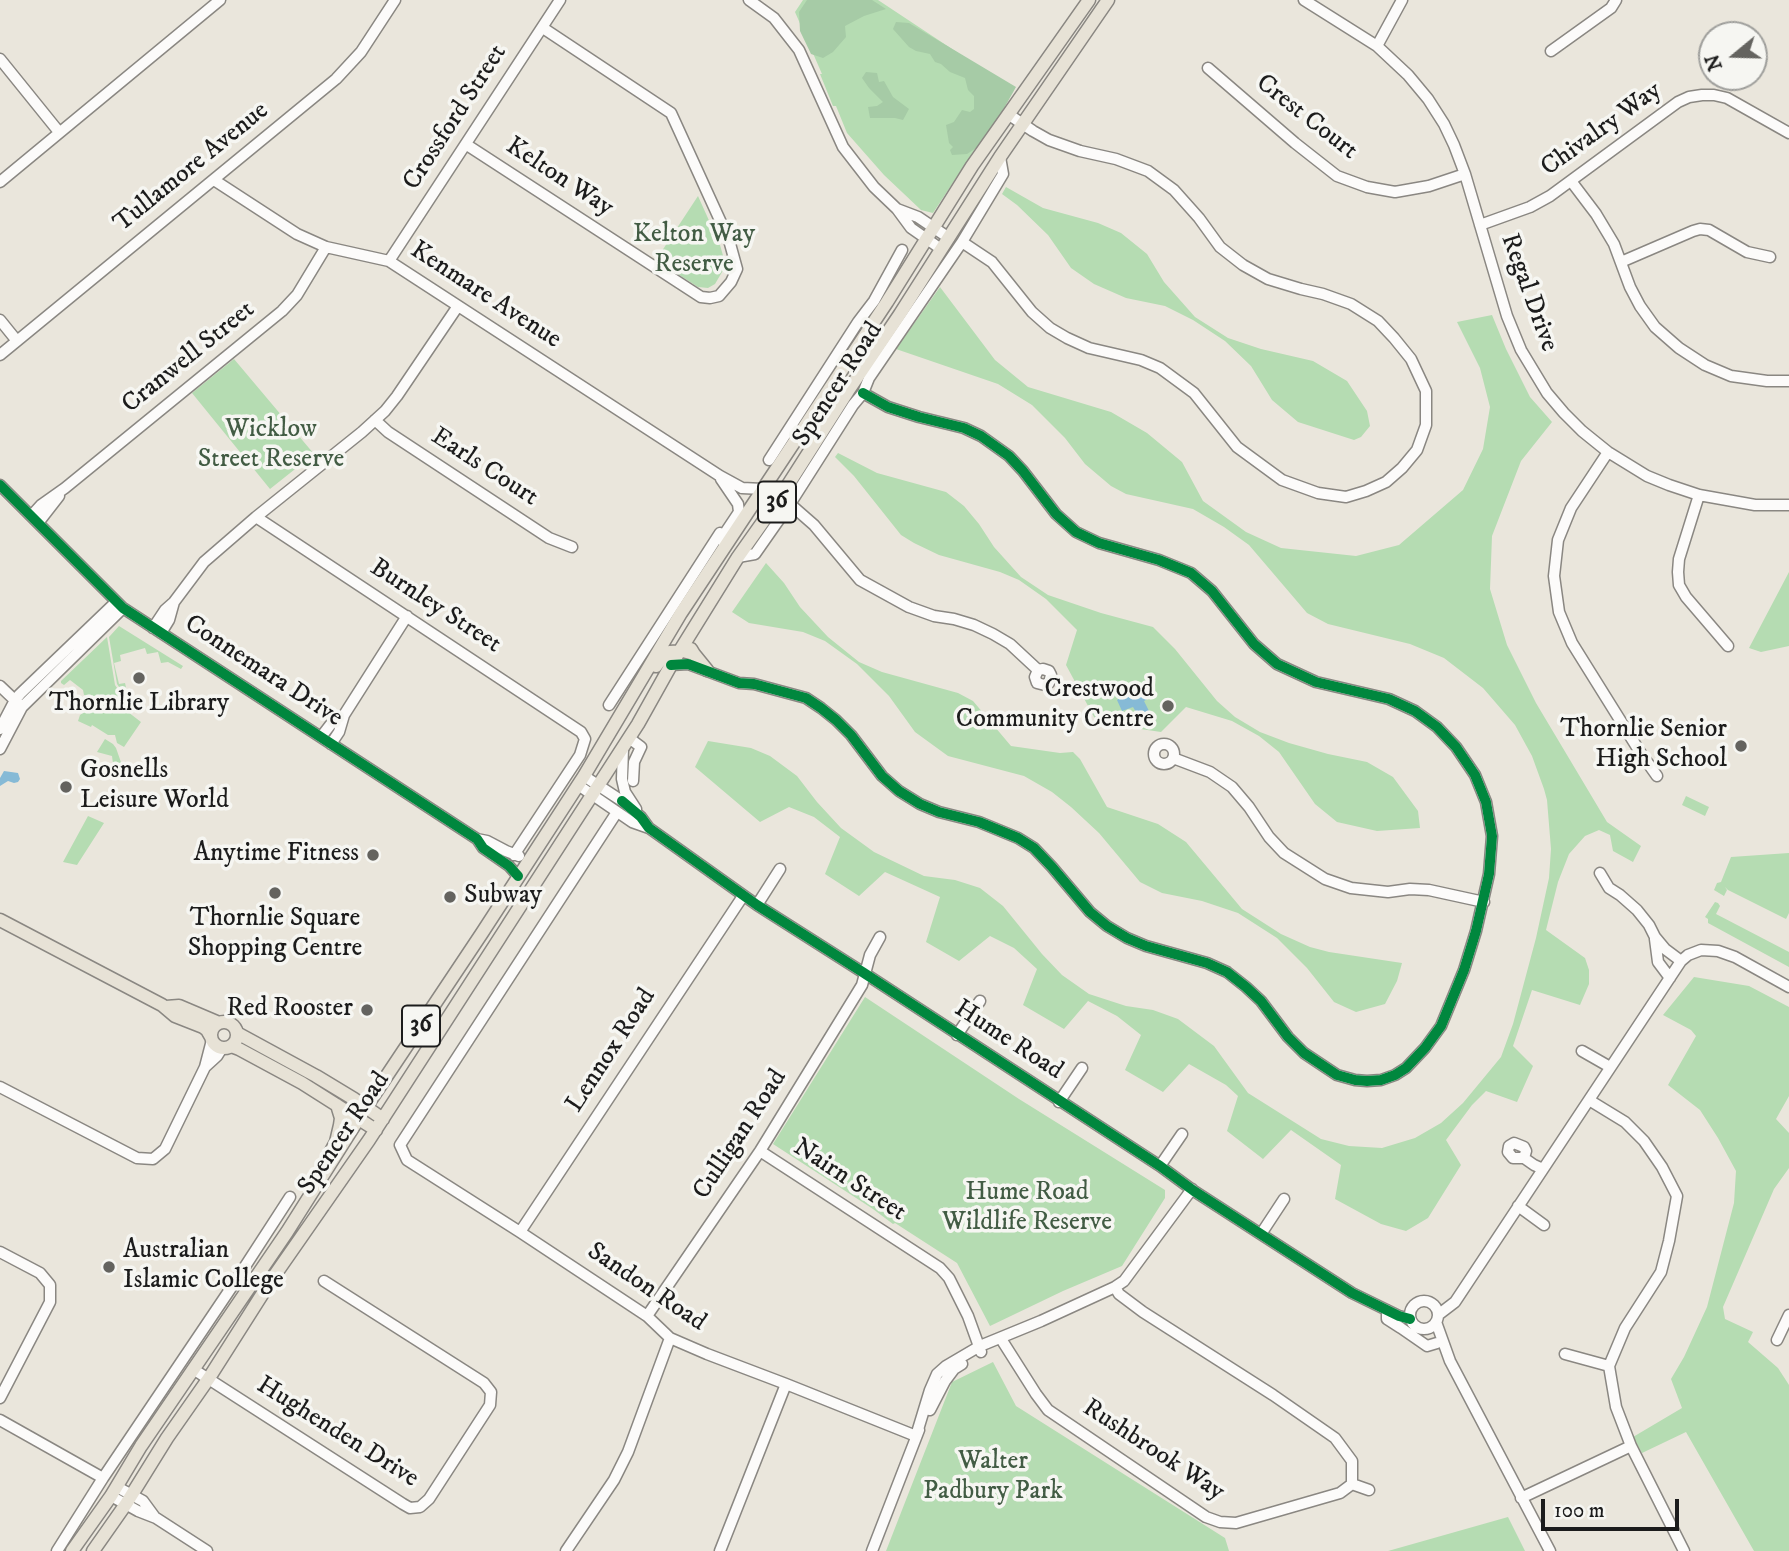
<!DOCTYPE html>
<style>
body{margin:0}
#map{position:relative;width:1789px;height:1551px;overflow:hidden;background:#eae6dc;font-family:"IM FELL DW Pica",serif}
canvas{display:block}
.north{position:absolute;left:1698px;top:21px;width:70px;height:70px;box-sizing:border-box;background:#f6f6f2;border:2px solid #9f9f9c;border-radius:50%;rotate:251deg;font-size:19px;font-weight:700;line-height:28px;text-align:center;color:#1c1c1c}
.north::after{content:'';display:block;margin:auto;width:24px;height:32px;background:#64635f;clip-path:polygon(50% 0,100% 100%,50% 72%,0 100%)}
.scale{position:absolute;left:1541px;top:1499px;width:138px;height:32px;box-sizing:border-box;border:4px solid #1c1c1c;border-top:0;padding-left:9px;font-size:21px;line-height:24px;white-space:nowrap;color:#1c1c1c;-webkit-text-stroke:5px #f6f6f2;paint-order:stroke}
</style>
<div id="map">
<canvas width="1789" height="1551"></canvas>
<div class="north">N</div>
<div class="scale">100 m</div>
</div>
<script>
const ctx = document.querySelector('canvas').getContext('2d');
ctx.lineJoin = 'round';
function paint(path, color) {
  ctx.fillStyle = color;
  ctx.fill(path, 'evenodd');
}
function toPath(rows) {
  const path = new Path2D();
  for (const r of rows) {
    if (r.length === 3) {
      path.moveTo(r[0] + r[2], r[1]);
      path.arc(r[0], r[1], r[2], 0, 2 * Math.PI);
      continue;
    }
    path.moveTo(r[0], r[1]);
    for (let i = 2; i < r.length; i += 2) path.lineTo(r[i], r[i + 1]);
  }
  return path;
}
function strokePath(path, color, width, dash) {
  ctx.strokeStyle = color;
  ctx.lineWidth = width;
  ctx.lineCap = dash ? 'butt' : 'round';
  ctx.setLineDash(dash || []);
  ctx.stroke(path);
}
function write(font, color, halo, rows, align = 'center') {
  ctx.font = font + ' "IM FELL DW Pica",serif';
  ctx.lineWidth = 7;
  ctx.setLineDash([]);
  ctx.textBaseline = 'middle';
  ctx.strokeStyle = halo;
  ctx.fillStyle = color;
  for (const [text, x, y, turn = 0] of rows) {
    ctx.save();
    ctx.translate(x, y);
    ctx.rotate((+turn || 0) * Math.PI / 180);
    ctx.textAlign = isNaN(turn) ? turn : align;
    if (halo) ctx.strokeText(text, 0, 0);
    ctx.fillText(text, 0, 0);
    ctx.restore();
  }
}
const green = toPath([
 [803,0,878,0,1014,90,933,213,921,210,884,175,847,133,836,106,833,106,820,74,822,74,795,12],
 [1006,187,1043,208,1098,223,1121,233,1147,254,1164,282,1195,317,1228,338,1261,349,1313,361,1347,381,1367,411,1370,426,1361,437,1354,440,1298,422,1272,400,1251,366,1225,341,1193,320,1165,306,1126,298,1094,284,1071,268,1048,235,1017,205,1002,194],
 [698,196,720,245,724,259,725,267,715,284,708,288,698,287,656,260],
 [940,287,995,360,1028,387,1111,412,1147,433,1182,462,1203,501,1246,532,1281,548,1356,556,1399,545,1463,490,1483,449,1490,407,1480,368,1457,322,1492,315,1506,349,1530,397,1552,422,1521,461,1492,536,1490,589,1507,645,1536,703,1607,822,1641,846,1633,862,1613,851,1610,835,1599,830,1585,836,1569,854,1558,882,1546,930,1585,958,1589,970,1589,984,1580,1005,1532,990,1513,1046,1533,1066,1517,1102,1486,1091,1472,1105,1446,1140,1461,1165,1428,1218,1406,1231,1381,1224,1335,1199,1341,1165,1291,1130,1263,1159,1227,1131,1238,1096,1226,1085,1189,1064,1163,1092,1125,1070,1141,1035,1117,1016,1088,1001,1064,1029,1023,1005,1037,969,1014,948,990,936,959,961,926,942,940,897,885,872,859,896,825,874,840,837,814,817,789,807,760,822,695,767,708,741,751,748,770,756,797,776,817,802,841,828,874,852,924,876,955,880,980,888,1003,906,1042,954,1062,975,1089,994,1126,1006,1153,1010,1178,1019,1214,1046,1248,1093,1321,1139,1349,1146,1382,1148,1415,1138,1441,1123,1463,1103,1501,1057,1513,1024,1536,938,1549,878,1551,849,1547,800,1544,789,1532,756,1515,725,1483,688,1444,658,1410,644,1328,624,1307,613,1249,545,1224,527,1193,509,1126,494,1111,486,1085,464,1065,438,1032,405,998,384,896,349],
 [234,359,314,454,270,489,192,393],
 [838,453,877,473,946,492,964,506,979,524,994,547,1021,577,1048,595,1101,613,1153,627,1175,649,1217,701,1235,717,1260,732,1289,743,1328,754,1367,762,1393,777,1418,811,1420,828,1377,831,1337,822,1315,804,1279,752,1259,736,1232,721,1186,707,1161,732,1100,723,1094,717,1066,665,1077,630,1046,599,1019,580,1000,572,939,555,914,543,901,535,854,476,835,457],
 [766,563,784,583,800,607,828,637,859,662,882,672,958,693,973,701,1011,746,1060,753,1073,752,1080,759,1107,807,1158,824,1186,842,1242,909,1281,934,1310,947,1329,952,1402,963,1397,981,1385,1004,1356,1012,1334,1002,1307,968,1277,938,1238,913,1202,901,1162,893,1140,882,1099,833,1071,807,1052,792,1024,776,948,756,915,732,889,696,857,664,825,641,803,632,749,623,732,612],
 [1789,572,1789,646,1761,652,1749,648],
 [119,626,183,666,181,669,168,662,161,663,158,652,147,654,145,648,120,655,121,661,114,663,119,684,125,683,129,701,117,684,109,637],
 [107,637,115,685,128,704,127,705,128,712,141,722,124,747,117,743,115,735,108,735,92,725,91,727,78,721,80,715,84,712,92,698,100,698,97,696,90,698,84,695,83,690,70,680,64,685,61,683,61,681],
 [105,739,113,744,116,748,123,768,114,771,112,756,97,752],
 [1686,796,1709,807,1705,816,1682,805],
 [88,816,104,823,77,865,63,862],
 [1789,853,1789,913,1786,919,1728,890,1725,887,1727,890,1724,896,1714,890,1717,883,1721,882,1731,857],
 [1715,902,1718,903,1720,906,1716,914,1789,952,1789,967,1708,923,1708,919,1705,917],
 [1694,977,1749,986,1789,1007,1789,1096,1776,1119,1789,1133,1789,1168,1774,1189,1723,1307,1725,1319,1753,1332,1748,1342,1778,1368,1789,1385,1789,1551,1754,1551,1686,1432,1642,1453,1633,1437,1682,1408,1671,1379,1684,1357,1707,1307,1734,1203,1736,1171,1718,1138,1700,1110,1668,1085,1696,1036,1691,1030,1663,1015],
 [865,997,1019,1099,1165,1190,1165,1198,1122,1266,1063,1291,990,1326,957,1263,895,1223,893,1224,873,1209,773,1144],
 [993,1362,1016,1406,1225,1538,1229,1551,886,1551,952,1382],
 [1508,1517,1525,1551,1388,1551]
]);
const forest = toPath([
 [807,0,872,0,886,9,864,16,845,26,846,37,833,52,823,58,811,54,800,31,799,12],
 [896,22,909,23,1016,87,985,142,967,154,952,155,950,150,953,147,949,143,946,125,954,122,962,110,970,112,974,109,974,96,968,90,965,78,950,72,941,64,935,62,930,54,916,51,909,47,893,29],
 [866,72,877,73,879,82,884,81,893,97,909,109,903,120,895,118,870,118,868,107,877,106,883,102,869,88,862,78]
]);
const water = toPath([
 [1150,683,1155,695,1144,701,1149,711,1139,717,1133,707,1122,711,1117,700,1132,690],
 [4,771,18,773,20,779,18,782,14,783,8,781,0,786,0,778]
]);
const minor = toPath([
 [749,0,774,18,799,50,843,147,874,187,897,209,911,228,941,249],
 [1304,0,1377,46,1408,75,1428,99,1444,124,1454,145,1465,174,1507,316,1521,350,1547,393,1564,413,1582,431,1608,452,1647,476,1669,485,1699,495,1755,505,1789,505],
 [1377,46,1402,0],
 [1551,51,1611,8,1616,0],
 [0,59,59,132],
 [1208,68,1295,143,1337,176,1367,187,1395,192,1429,186,1465,174],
 [467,145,701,297,710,298,719,296,731,282,737,269,729,240,671,113,543,28],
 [214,180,297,234,326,247,389,261,720,476,742,488,763,489],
 [1571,181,1596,214,1614,244,1630,287,1640,306,1655,327,1679,348,1705,365,1731,376,1767,381,1789,381],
 [0,182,220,0],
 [897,209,918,217,949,238],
 [1480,225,1530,207,1550,196,1678,102,1689,97,1702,95,1714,95,1727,98,1789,133],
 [962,242,992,262,1032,312,1050,328,1067,338,1089,348,1141,360,1160,368,1194,393,1237,447,1282,480,1318,493,1346,497,1366,491,1386,482,1402,468,1417,450,1426,425,1426,391,1411,359,1394,338,1378,321,1351,304,1323,294,1301,289,1268,279,1243,265,1220,247,1199,218,1174,190,1148,171,1116,159,1080,151,1049,140,1033,131,1008,114],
 [389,261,560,0],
 [1621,262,1693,231,1700,229,1709,230,1747,252,1770,257],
 [0,320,17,341],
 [0,355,336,79,361,52,395,0],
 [375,420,388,432,549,538,572,547],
 [1608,452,1571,508,1558,540,1554,576,1559,612,1572,643,1640,752,1657,776],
 [769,460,858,322,874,301,902,250],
 [721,479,738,504,739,512,725,533,724,544],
 [0,485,123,608,477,839,483,848,509,866,518,876],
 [1699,495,1679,559,1678,572,1679,585,1686,597,1728,646],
 [790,504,814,525,860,580,909,607,934,616,954,619,974,625,993,634,1010,644,1038,670,1043,669,1049,671,1051,675,1049,683,1045,685,1037,683,1035,677,1038,670],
 [31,516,41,505,65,488,282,311,297,295,326,247],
 [256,517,581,732,585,739],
 [38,523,59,496],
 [738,557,755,554,790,504,853,405,863,393,869,378,962,242,1003,174,1000,157],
 [153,628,165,610,174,602,204,562,256,517,362,432,385,411,397,396,458,306],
 [161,633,169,620,174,602],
 [671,665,688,664,739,683,754,684,806,698,821,708,836,720,851,735,882,776,899,791,920,804,939,812,979,822,1018,838,1034,848,1052,867,1090,912,1107,926,1127,938,1146,946,1207,963,1227,972,1246,987,1261,1001,1288,1037,1304,1053,1337,1075,1355,1080,1367,1081,1381,1080,1395,1075,1406,1068,1425,1048,1441,1026,1464,970,1476,931,1489,874,1492,836,1486,802,1475,775,1456,747,1437,727,1415,711,1389,699,1316,682,1277,664,1254,644,1212,591,1191,573,1159,560,1099,543,1076,532,1056,514,1023,471,1009,456,981,436,964,428,919,417,888,407,863,393],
 [0,686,20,705],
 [609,705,720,533],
 [0,729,15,700,20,694,116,602],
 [321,737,331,724,344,715],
 [629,738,641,747,634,762,633,781],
 [331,744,339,732,344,715,407,616],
 [1164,754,10],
 [623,748,622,779,625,792,636,809],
 [0,749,22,707,123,608],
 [1173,758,1210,772,1232,787,1249,807,1269,837,1284,853,1325,879,1351,888,1388,892,1410,889,1429,890,1484,902],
 [584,776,622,801,641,817,649,828,757,905,864,973,1160,1166,1194,1191,1352,1293,1399,1316,1410,1319],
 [578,785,632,822,649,828],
 [617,812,400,1145,407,1160,520,1232,647,1316,670,1338,707,1354,786,1384,916,1436],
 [477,839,487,841,506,851,519,856],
 [514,855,580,755,585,739],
 [1600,873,1609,888,1620,895,1637,910,1649,925,1655,937,1665,949,1681,961],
 [757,905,780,869],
 [1655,939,1658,962,1670,978],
 [957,1035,980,1001],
 [1582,1051,1610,1067],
 [205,1067,217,1056,222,1048],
 [0,1087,137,1158,153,1159,165,1149,205,1067,212,1040],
 [1589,1100,1625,1122,1644,1141,1662,1167,1677,1196,1669,1241,1661,1272,1625,1328,1609,1366,1616,1407,1631,1446,1684,1551],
 [1059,1102,1082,1068],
 [760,1151,940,1268,949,1278,968,1316,981,1352],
 [1524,1158,1526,1151,1524,1147,1514,1143,1509,1146,1508,1152,1513,1158,1524,1158,1534,1165,1543,1169],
 [1160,1166,1182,1134],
 [1518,1206,1544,1225],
 [520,1232,743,896],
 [1261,1234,1284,1199],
 [0,1252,40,1273,50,1285,50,1302,0,1398],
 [1424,1315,14],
 [1387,1310,1387,1319,1401,1328,1427,1346,1437,1343],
 [1438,1315,1455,1302,1681,961,1688,955,1701,950,1718,951,1735,957,1789,987],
 [647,1316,760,1151,862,985,870,955,880,937],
 [1436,1322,1450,1361,1550,1551],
 [1777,1340,1789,1315],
 [1003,1342,1036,1394,1048,1410,1206,1517,1220,1522,1236,1523,1340,1493,1352,1484,1352,1461,1335,1438,1273,1395,1143,1312,1119,1294,1115,1287],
 [1565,1354,1609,1366],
 [193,1369,403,1504,410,1508,420,1507,429,1499,490,1405,491,1392,484,1383,324,1281],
 [930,1410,945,1381,954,1369,962,1364],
 [0,1420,103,1478],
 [916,1436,930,1390,937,1374,946,1366,980,1346,1041,1321,1115,1287,1124,1281,1192,1189],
 [1352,1484,1369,1490],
 [117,1487,143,1501,154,1516],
 [111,1496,138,1511,156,1518,207,1551],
 [1521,1498,1631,1446],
 [57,1551,103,1478,233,1285,290,1197],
 [566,1551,614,1480,628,1452,670,1338],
 [720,1551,786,1384],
 [872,1551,919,1430]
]);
const major = toPath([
 [691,649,694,654,707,670],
 [656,666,663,656,670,652,683,651,694,654],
 [0,920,162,1005,175,1016,203,1027,207,1030,211,1037],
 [166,1007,179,1006,219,1023],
 [224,1035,13],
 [237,1033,316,1076,354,1099,383,1119],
 [231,1046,239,1049,302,1083,376,1130],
 [330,1153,336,1142,340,1125,341,1118,337,1105],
 [72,1551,111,1496,141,1446,287,1232,366,1107,482,933,584,776,681,613,887,302,972,166,1089,0],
 [93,1551,126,1504,167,1438,209,1378,270,1282,369,1140,638,724,671,665,738,557,779,499,848,391,900,314,1000,157,1108,0]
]);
const cycleway = toPath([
 [0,485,123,608,477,839,483,848,509,866,518,876],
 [671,665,688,664,739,683,754,684,806,698,821,708,836,720,851,735,882,776,899,791,920,804,939,812,979,822,1018,838,1034,848,1052,867,1090,912,1107,926,1127,938,1146,946,1207,963,1227,972,1246,987,1261,1001,1288,1037,1304,1053,1337,1075,1355,1080,1367,1081,1381,1080,1395,1075,1406,1068,1425,1048,1441,1026,1464,970,1476,931,1489,874,1492,836,1486,802,1475,775,1456,747,1437,727,1415,711,1389,699,1316,682,1277,664,1254,644,1212,591,1191,573,1159,560,1099,543,1076,532,1056,514,1023,471,1009,456,981,436,964,428,919,417,888,407,863,393],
 [622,801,641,817,649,828,757,905,864,973,1160,1166,1194,1191,1352,1293,1399,1316,1410,1319]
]);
const markers = [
 [139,678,7,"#64635f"],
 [1168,706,7,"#64635f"],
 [1741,746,7,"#64635f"],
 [66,787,7,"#64635f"],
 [373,855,7,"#64635f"],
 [275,893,7,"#64635f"],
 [450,897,7,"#64635f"],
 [367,1010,7,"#64635f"],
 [109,1267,7,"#64635f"]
];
const shields = [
 [777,502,38],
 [421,1026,38]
];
const shieldNames = [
 ["36",777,502],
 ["36",421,1026]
];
const streetNames = [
 ["Crossford Street",456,118,-57],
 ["Crest Court",1306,118,38],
 ["Chivalry Way",1602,130,-36],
 ["Tullamore Avenue",192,168,-39],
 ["Kelton Way",559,178,33],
 ["Regal Drive",1528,293,70],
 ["Kenmare Avenue",485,296,33],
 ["Cranwell Street",189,358,-39],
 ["Spencer Road",839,385,-57],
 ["Earls Court",484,468,33],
 ["Burnley Street",435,607,33],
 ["Connemara Drive",263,672,33],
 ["Hume Road",1008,1041,33],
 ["Lennox Road",612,1051,-57],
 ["Spencer Road",345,1134,-56],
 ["Culligan Road",741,1135,-57],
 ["Nairn Street",849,1181,33],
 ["Sandon Road",646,1288,34],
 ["Hughenden Drive",337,1433,32],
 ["Rushbrook Way",1153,1451,33]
];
const parkNames = [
 ["Kelton Way",694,236],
 ["Reserve",694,266],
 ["Wicklow",271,431],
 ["Street Reserve",271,461],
 ["Hume Road",1027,1194],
 ["Wildlife Reserve",1027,1224],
 ["Walter",993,1463],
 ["Padbury Park",993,1493]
];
const poiNames = [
 ["Crestwood",1154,691],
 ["Community Centre",1154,721],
 ["Thornlie Library",139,705,"center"],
 ["Thornlie Senior",1727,731],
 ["High School",1727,761],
 ["Gosnells",80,772,"left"],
 ["Leisure World",80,802,"left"],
 ["Anytime Fitness",359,855],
 ["Subway",464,897,"left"],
 ["Thornlie Square",275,920,"center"],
 ["Shopping Centre",275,950,"center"],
 ["Red Rooster",353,1010],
 ["Australian",123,1252,"left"],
 ["Islamic College",123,1282,"left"]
];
paint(green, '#b5dcb2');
paint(forest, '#a6cba6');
paint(water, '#86bad6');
strokePath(minor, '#8a8782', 13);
strokePath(major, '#8a8782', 15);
strokePath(minor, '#fcfbfa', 10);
strokePath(major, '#e7e2d6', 12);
strokePath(cycleway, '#00873e', 10);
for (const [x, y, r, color] of markers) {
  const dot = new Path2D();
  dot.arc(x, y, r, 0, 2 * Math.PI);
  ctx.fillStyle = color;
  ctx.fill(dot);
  strokePath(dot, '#f6f6f2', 2.5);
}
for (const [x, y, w] of shields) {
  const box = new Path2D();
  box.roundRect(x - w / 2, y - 20.5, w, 41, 5);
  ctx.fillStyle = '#f6f6f2';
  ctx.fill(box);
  strokePath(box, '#1c1c1c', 2);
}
write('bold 24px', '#1c1c1c', null, shieldNames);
write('26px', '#1c1c1c', '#f6f6f2', streetNames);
write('26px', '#425c44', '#f6f6f2', parkNames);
write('26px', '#1c1c1c', '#f6f6f2', poiNames, 'right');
</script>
